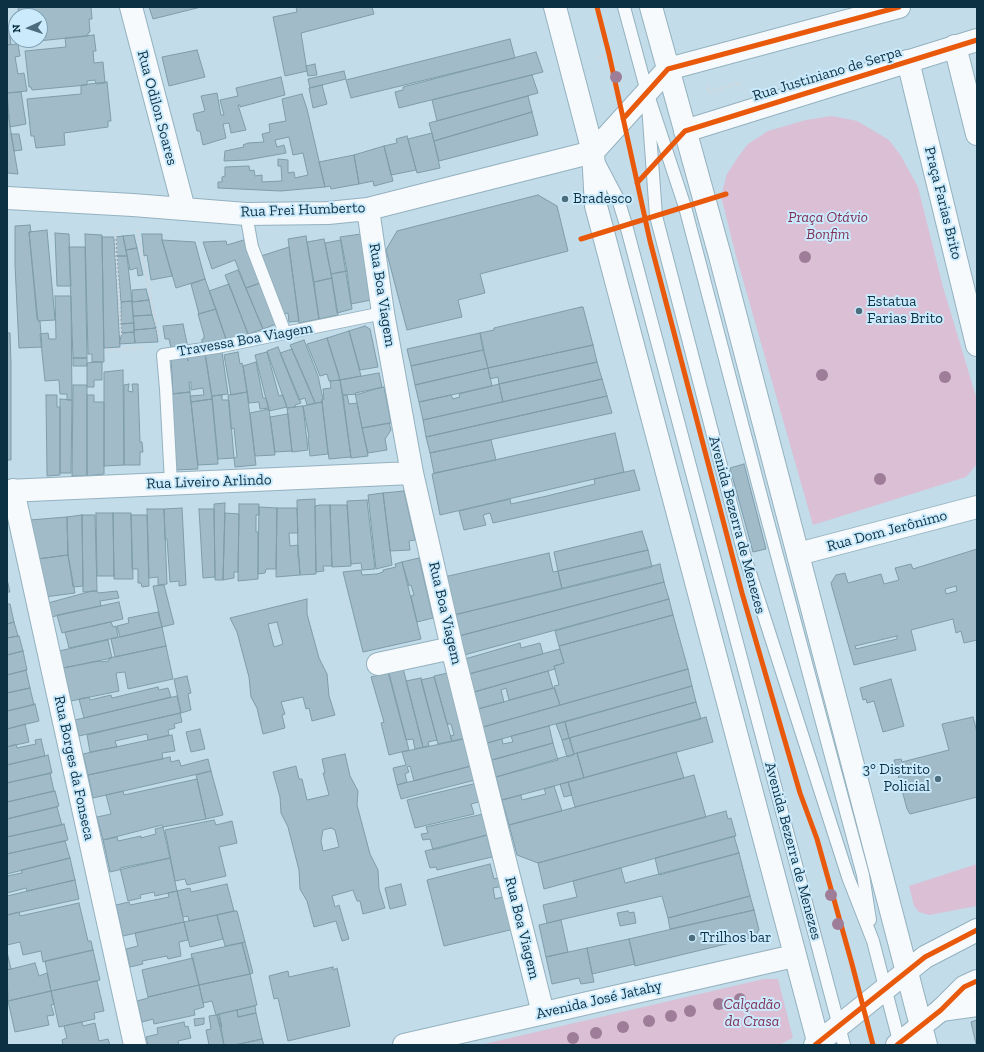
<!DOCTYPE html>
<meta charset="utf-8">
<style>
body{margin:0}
#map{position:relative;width:984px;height:1052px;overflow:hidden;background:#c2dcea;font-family:"Zilla Slab",serif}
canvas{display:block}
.frame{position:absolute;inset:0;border:8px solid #0c3143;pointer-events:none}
.north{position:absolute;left:8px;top:8px;width:40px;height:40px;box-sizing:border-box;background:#cbebfd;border:1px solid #7fa1b3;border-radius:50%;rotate:267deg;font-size:11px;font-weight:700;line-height:16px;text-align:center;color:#0c3143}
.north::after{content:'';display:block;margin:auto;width:14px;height:18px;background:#4c6d7d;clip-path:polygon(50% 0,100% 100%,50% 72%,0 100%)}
</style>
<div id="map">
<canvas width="984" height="1052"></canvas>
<div class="frame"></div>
<div class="north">N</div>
</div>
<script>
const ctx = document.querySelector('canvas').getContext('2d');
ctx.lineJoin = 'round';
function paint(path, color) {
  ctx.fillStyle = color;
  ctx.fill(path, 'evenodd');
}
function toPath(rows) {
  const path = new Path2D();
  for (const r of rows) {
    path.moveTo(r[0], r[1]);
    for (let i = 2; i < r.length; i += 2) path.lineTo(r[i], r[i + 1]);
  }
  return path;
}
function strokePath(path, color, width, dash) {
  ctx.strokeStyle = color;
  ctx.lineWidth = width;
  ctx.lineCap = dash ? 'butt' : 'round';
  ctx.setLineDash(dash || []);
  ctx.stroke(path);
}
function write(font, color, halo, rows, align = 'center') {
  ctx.font = font + ' "Zilla Slab",serif';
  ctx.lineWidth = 4;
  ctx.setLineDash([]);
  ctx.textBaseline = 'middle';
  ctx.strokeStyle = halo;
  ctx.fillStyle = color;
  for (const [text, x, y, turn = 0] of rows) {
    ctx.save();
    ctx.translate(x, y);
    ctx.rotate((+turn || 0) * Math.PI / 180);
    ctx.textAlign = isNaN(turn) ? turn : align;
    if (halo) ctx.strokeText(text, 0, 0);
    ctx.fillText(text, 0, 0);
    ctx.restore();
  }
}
const green = toPath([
 [832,116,857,121,889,140,901,156,918,187,943,287,977,400,977,464,966,477,813,525,735,252,721,196,727,174,738,157,748,144,768,131,806,120],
 [977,864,977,906,929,915,919,912,914,906,909,886],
 [764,979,778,979,793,1038,778,1045,480,1045]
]);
const building = toPath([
 [18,7,91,7,92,19,89,19,90,32,88,33,88,36,38,41,40,40,40,16,19,16,18,7],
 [149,7,201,7,153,19,149,7],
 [296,7,372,7,374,14,301,33,307,71,285,76,273,17,297,12,296,7],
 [9,30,11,44,7,45,7,31,9,30],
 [94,35,96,51,93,51,94,63,103,62,105,83,96,84,95,80,87,81,87,85,32,90,31,87,29,87,25,51,66,47,65,38,94,35],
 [510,39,515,58,351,98,346,80,510,39],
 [18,44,20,56,15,57,18,74,24,73,27,91,7,93,7,45,18,44],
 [197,50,205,77,169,86,162,57,197,50],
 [536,52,543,72,399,108,395,92,403,90,403,87,536,52],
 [315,64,317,75,308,76,306,66,315,64],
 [344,71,346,79,310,88,308,79,344,71],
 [532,75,538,93,437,121,432,100,532,75],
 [281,77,285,95,240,107,240,105,238,105,246,130,231,133,229,123,223,124,226,138,203,145,200,131,197,131,193,114,205,111,201,96,217,93,221,115,224,115,220,100,238,96,236,88,281,77],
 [107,82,111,121,108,121,108,127,64,133,65,145,36,148,34,136,31,136,27,99,81,94,81,85,107,82],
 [322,85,327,104,313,108,309,88,322,85],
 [21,92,26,124,10,127,7,93,21,92],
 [302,94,307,109,325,187,281,191,218,188,218,182,222,182,222,177,225,176,225,167,249,166,250,171,254,170,255,176,262,175,262,182,282,181,281,166,278,166,278,159,288,160,288,173,294,172,295,178,308,175,303,153,293,155,289,137,275,140,277,147,284,145,286,153,247,160,224,161,225,151,244,147,243,145,248,143,264,142,262,134,270,132,269,124,286,121,282,99,302,94],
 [528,96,532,112,434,141,429,123,528,96],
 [7,107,14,151,18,174,7,173,7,107],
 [532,112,538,135,439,161,434,141,532,112],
 [432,133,440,168,417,173,408,139,432,133],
 [11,134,19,134,22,150,14,151,11,134],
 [407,136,416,170,391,175,384,146,397,143,396,139,407,136],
 [384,146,393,181,374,186,373,181,359,184,354,155,384,146],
 [354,155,359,184,331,189,330,186,325,187,319,162,354,155],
 [538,195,557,206,568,251,480,274,485,293,458,300,462,317,407,330,386,250,397,231,538,195],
 [30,225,31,232,29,232,32,264,37,319,40,321,42,347,19,348,15,265,15,226,30,225],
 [47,230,55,320,38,321,29,232,47,230],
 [55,233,69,234,71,286,57,286,55,233],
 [85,234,102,235,104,362,92,362,92,354,88,354,85,234],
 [142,234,162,234,162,240,172,276,151,280,147,255,144,256,142,234],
 [361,234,371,300,351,304,340,237,361,234],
 [134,235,137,248,126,250,123,236,134,235],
 [123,236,127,256,117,256,116,237,123,236],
 [306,236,319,319,299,323,288,239,306,236],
 [102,237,114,237,120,347,104,348,102,237],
 [247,239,263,282,246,288,235,260,212,269,203,242,226,241,227,245,247,239],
 [324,239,332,278,314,282,307,242,324,239],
 [162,240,195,242,205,279,176,288,162,240],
 [341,240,347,271,331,274,325,243,341,240],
 [69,247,85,247,87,358,73,358,69,247],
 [289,247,299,321,289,322,288,313,279,315,261,256,289,247],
 [137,248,143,275,138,276,137,268,130,270,126,250,137,248],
 [117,256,127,256,132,301,121,302,117,256],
 [238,270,263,329,248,334,225,275,238,270],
 [347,271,352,309,337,313,331,274,347,271],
 [332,278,338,315,319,319,314,282,332,278],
 [205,279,216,309,199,314,191,284,205,279],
 [263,282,279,323,263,329,246,288,263,282],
 [229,284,248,334,227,342,209,291,229,284],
 [146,289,149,300,132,302,132,290,146,289],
 [55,296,71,296,72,400,67,400,67,394,60,394,59,380,45,381,40,334,48,333,49,339,56,339,55,296],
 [149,300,152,315,133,316,132,302,149,300],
 [132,301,134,323,121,324,121,302,132,301],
 [581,307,583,307,593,345,488,368,480,333,494,330,494,328,581,307],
 [216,309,227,342,202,345,202,339,204,339,204,335,198,314,216,309],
 [152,315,156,328,134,330,133,316,152,315],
 [134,323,134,332,122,333,121,324,134,323],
 [183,324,188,348,171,348,169,339,165,339,163,326,183,324],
 [365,326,370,329,378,367,360,370,349,331,365,326],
 [156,328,158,342,135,343,134,330,156,328],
 [349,331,361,376,340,380,327,338,349,331],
 [134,332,135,343,119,344,122,333,134,332],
 [7,333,10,333,11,364,11,460,7,460,7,333],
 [480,333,483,350,411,366,407,349,480,333],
 [327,338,338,372,340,380,329,381,327,374,320,376,307,344,327,338],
 [304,340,318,376,323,399,322,402,315,403,290,345,304,340],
 [593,345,597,362,499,384,498,377,490,379,488,368,593,345],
 [278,347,301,403,295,405,296,407,287,408,267,351,278,347],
 [292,349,307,383,315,403,307,405,305,398,299,400,280,353,292,349],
 [483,350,488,368,415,385,411,366,483,350],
 [205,352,212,399,191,402,190,396,204,395,203,388,191,390,191,382,189,382,190,392,173,394,171,358,187,357,188,361,187,354,205,352],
 [222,352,228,394,212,396,205,355,222,352],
 [238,352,240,364,242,363,243,366,247,392,231,395,224,355,238,352],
 [267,352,279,396,283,395,287,407,269,411,255,355,267,352],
 [73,358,87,358,87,366,73,366,73,358],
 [96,362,102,362,102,380,94,380,94,387,87,387,87,363,96,362],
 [256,362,263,398,266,398,269,408,260,409,259,402,249,403,243,366,256,362],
 [597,362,602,379,503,402,499,384,597,362],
 [488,368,492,386,419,402,415,385,488,368],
 [123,370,124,465,104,466,104,372,123,370],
 [379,373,382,387,359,394,343,395,340,380,379,373],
 [602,379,607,396,426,437,423,420,602,379],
 [340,380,351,457,329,459,322,402,322,399,324,399,323,389,331,388,330,381,340,380],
 [129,384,128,391,133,392,132,384,138,384,140,442,142,442,143,452,140,452,140,465,124,465,124,385,129,384],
 [499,384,503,402,423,420,419,402,451,395,453,399,460,397,459,394,499,384],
 [73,385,87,385,87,476,72,476,73,385],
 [384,387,391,423,362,428,355,393,384,387],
 [190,392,198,469,174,470,169,394,190,392],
 [247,392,256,465,235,467,234,458,237,457,234,428,231,429,228,395,247,392],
 [46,395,57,395,57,407,60,407,60,475,47,476,46,395],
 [87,395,94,395,94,402,104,402,104,474,87,476,87,395],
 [222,395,222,400,229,400,234,458,218,459,212,396,222,395],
 [343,395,347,395,349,404,357,403,368,456,351,458,343,395],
 [607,396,612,413,430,453,426,437,607,396],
 [60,399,72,400,71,473,60,473,60,399],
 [212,399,218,464,198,465,191,402,212,399],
 [322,402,328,454,310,456,308,437,309,437,303,406,322,402],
 [302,406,303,406,308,450,292,452,287,408,302,406],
 [269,409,275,455,255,456,250,413,269,409],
 [288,414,292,451,275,452,270,417,288,414],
 [389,423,391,430,385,439,387,450,368,453,362,428,389,423],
 [615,433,624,472,440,515,432,474,615,433],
 [491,440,496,460,434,473,430,453,491,440],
 [744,464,766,549,753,552,730,468,744,464],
 [634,470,640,490,493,523,490,513,483,515,486,525,464,530,459,511,510,499,511,504,547,496,595,484,594,479,634,470],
 [404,491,415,540,409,541,410,550,390,551,383,493,404,491],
 [383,493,392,565,376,569,368,495,383,493],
 [315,499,316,574,300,575,299,558,298,558,297,500,315,499],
 [367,500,375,569,362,570,361,563,351,564,347,501,367,500],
 [225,503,223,580,215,580,214,504,225,503],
 [239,504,259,504,259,515,256,515,256,532,258,532,258,579,238,581,239,504],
 [320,505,330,505,332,566,323,566,324,571,316,572,315,506,320,505],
 [330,505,347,505,351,566,332,567,330,505],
 [259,507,277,508,276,569,266,569,265,573,258,574,259,507],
 [182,508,186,585,179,586,179,581,170,582,167,539,165,539,164,509,182,508],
 [277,508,297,508,298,533,289,533,290,546,298,545,300,575,276,577,277,508],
 [147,509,164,509,167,584,158,585,158,577,149,578,147,509],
 [199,509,214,509,215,577,203,578,199,509],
 [96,513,113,513,114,576,97,576,96,513],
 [113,513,131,513,133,579,114,579,113,513],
 [225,513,239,514,238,572,234,572,234,578,223,580,225,513],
 [82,515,95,515,97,591,83,592,82,515],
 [82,515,83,586,73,587,68,555,67,517,82,515],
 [131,515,147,515,149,586,142,587,141,583,138,583,138,569,132,569,131,515],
 [67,517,68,555,38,559,30,520,67,517],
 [642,531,648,550,558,571,554,552,642,531],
 [977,549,977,640,964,643,961,631,956,633,953,619,911,630,916,650,854,665,832,587,831,583,836,575,845,573,848,583,881,574,884,584,899,580,895,568,911,564,913,569,977,549],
 [956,586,957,591,946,594,945,589,956,586],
 [897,636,897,639,856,649,855,646,897,636],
 [648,550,652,567,562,589,558,571,648,550],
 [549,553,553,572,558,571,562,589,454,615,444,577,549,553],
 [68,555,75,593,45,597,37,559,68,555],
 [419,558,433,618,417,622,411,596,414,595,411,585,409,586,402,562,419,558],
 [402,562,421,639,363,652,343,572,361,570,362,575,377,574,383,572,383,570,396,567,395,564,402,562],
 [660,564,664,582,459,636,454,615,660,564],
 [7,579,10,592,7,592,7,579],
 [664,582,669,599,464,655,459,636,664,582],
 [164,585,174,624,162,627,153,586,164,585],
 [92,591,97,591,98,593,117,591,119,598,100,601,101,606,51,617,48,603,92,591],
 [307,599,307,614,319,658,327,674,329,696,335,715,312,721,309,708,306,709,303,697,281,702,285,714,282,715,285,728,263,734,257,708,251,697,249,677,237,632,230,618,307,599],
 [277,622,283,644,274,647,268,624,277,622],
 [669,599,673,615,559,646,555,631,669,599],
 [119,602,123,619,62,633,57,615,119,602],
 [7,604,10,604,14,622,7,624,7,604],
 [158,612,162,627,120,637,117,626,129,623,128,618,158,612],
 [673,615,688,669,560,705,554,686,559,685,554,666,564,663,559,646,673,615],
 [14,622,18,636,7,638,7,624,14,622],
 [111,622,113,627,116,626,118,637,69,648,65,632,111,622],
 [162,627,166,646,115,657,111,639,162,627],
 [19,636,23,651,7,655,7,638,19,636],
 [108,640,112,658,63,668,59,651,108,640],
 [520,643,521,648,540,643,543,654,469,674,465,659,520,643],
 [166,646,173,679,128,689,125,672,116,673,119,691,71,701,63,668,99,661,100,662,109,661,109,658,166,646],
 [560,649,564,663,554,666,555,669,474,692,469,674,560,649],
 [23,651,27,670,7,675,7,655,23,651],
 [403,668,423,747,415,749,413,739,406,740,388,672,403,668],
 [688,669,692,686,487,743,483,727,688,669],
 [26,670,30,688,7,693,7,675,26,670],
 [548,671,553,688,509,700,506,688,501,690,504,702,478,709,474,692,548,671],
 [389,673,409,750,389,755,381,723,384,722,371,677,389,673],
 [448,673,465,738,452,741,450,736,454,735,451,724,447,724,434,676,448,673],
 [187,676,191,693,188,694,191,710,181,713,174,679,187,676],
 [434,677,452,741,438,744,421,680,434,677],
 [421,678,437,740,428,742,429,746,423,747,406,681,421,678],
 [891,679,904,726,883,732,874,701,867,703,866,699,863,700,860,688,891,679],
 [692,686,696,702,569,738,565,722,692,686],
 [158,687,159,690,168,688,171,697,84,718,79,699,89,697,90,700,111,695,112,698,158,687],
 [30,688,34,705,7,711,7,693,30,688],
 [554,688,560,705,483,727,478,709,554,688],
 [177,696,181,713,79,736,75,720,177,696],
 [696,702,701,719,574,754,569,738,696,702],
 [35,704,39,721,7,729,7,711,35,704],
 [180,713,182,722,174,724,175,728,168,730,169,735,148,740,147,734,115,741,117,747,90,752,87,735,180,713],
 [706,717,713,742,584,778,577,753,706,717],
 [973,717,977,732,977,797,910,814,907,809,894,760,901,759,902,762,949,750,942,724,973,717],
 [565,722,569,738,562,740,556,724,565,722],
 [25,724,29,742,7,747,7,729,25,724],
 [549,726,553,743,492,760,487,743,502,739,503,744,513,742,511,736,549,726],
 [200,729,205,749,191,752,186,732,200,729],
 [172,735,175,751,162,753,163,759,88,775,83,754,172,735],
 [469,738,475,765,414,781,410,766,407,767,409,772,405,774,407,782,397,785,393,768,406,765,402,752,469,738],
 [570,738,574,755,567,757,562,740,570,738],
 [41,739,45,756,7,765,7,747,16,744,17,748,36,744,35,740,41,739],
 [553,743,558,760,496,777,492,760,553,743],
 [676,752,684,778,575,807,568,782,676,752],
 [577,753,584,778,502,800,496,777,577,753],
 [345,754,350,776,358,791,357,805,370,854,378,870,379,889,385,908,363,914,360,901,357,901,353,890,332,896,335,907,339,905,349,939,342,941,336,921,314,927,307,901,300,889,299,870,288,827,281,813,280,797,273,772,296,766,299,779,302,779,307,800,329,795,323,773,325,773,322,759,345,754],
 [331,828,335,830,339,847,323,851,321,841,323,830,331,828],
 [48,755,52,773,7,783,7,765,48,755],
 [170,757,171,762,179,760,181,766,208,759,211,771,93,798,88,775,170,757],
 [475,765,479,779,401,799,397,785,475,765],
 [211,771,223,815,206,819,196,775,211,771],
 [50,773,54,791,7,802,7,783,50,773],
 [694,775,706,817,538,863,517,855,509,825,694,775],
 [197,779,206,819,163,827,162,825,103,840,97,817,111,814,106,795,123,791,124,795,197,779],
 [568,782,572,795,564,797,560,784,568,782],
 [477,783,482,801,471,804,474,814,415,828,407,800,477,783],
 [554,786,562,811,509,825,502,800,521,795,522,800,546,794,544,789,554,786],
 [55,791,59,806,7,819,7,802,55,791],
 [57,807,62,825,7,837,7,819,57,807],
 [726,811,728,819,731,818,736,836,544,889,538,863,726,811],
 [483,814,487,835,433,850,430,839,423,840,421,834,428,833,426,827,483,814],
 [214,820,216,825,232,821,237,843,219,847,226,876,187,885,185,879,175,881,165,830,214,820],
 [64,824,68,840,7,854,7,837,64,824],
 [163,827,170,858,110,872,103,840,117,837,118,841,141,836,141,838,156,834,155,829,163,827],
 [487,835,492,857,437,870,436,867,430,868,425,851,487,835],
 [734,836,739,853,659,875,655,858,734,836],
 [65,841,70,858,7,874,7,854,65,841],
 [739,853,750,896,668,918,662,896,547,923,543,905,577,897,573,881,621,868,625,883,739,853],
 [70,858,75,880,27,891,26,888,7,893,7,876,22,873,21,870,70,858],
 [170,858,177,891,155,896,154,892,140,895,141,898,128,901,120,868,170,858],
 [490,864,494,879,502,877,504,886,493,888,495,899,506,896,514,929,444,946,427,880,490,864],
 [75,880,79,899,7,915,7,896,75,880],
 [227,884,234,911,189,921,188,916,183,917,177,891,190,888,191,892,227,884],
 [401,884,406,905,390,909,385,888,401,884],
 [177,891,184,922,123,936,116,905,129,902,130,905,169,897,168,893,177,891],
 [750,896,754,910,670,929,668,918,750,896],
 [79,903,88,941,91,941,93,950,43,962,41,951,23,955,20,942,7,945,7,915,19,912,20,916,79,903],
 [754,910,759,930,755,937,635,966,629,939,754,910],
 [235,911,237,911,245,942,225,946,217,915,235,911],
 [628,911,629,913,634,912,636,923,620,926,617,913,628,911],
 [217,915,223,939,190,947,184,922,217,915],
 [561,920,568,952,546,957,539,925,561,920],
 [184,922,188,940,179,942,181,956,168,959,167,956,142,961,143,964,130,967,126,949,138,946,135,933,184,922],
 [629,939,635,964,592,974,587,948,629,939],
 [245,942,253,973,250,974,242,943,245,942],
 [242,943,250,974,199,985,191,954,242,943],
 [587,948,594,982,581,984,579,978,552,984,546,957,587,948],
 [93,950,100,980,51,991,45,961,93,950],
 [7,952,11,969,7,970,7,952],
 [193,958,199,985,148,997,142,970,193,958],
 [35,963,39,976,47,973,51,991,8,1001,7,970,35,963],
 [333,967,333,970,337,968,350,1026,288,1041,278,998,274,999,269,976,288,971,289,977,333,967],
 [250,974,257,1005,216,1015,212,1001,203,1003,199,985,250,974],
 [97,981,104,1011,94,1013,95,1019,59,1027,51,991,97,981],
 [199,985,204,1007,194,1010,195,1015,154,1024,153,1019,142,1022,137,1001,148,998,148,997,199,985],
 [51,991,54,1004,51,1005,54,1015,47,1016,49,1025,15,1032,8,1001,51,991],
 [255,1006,256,1013,238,1017,237,1010,255,1006],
 [237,1010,238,1017,256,1013,262,1039,235,1045,224,1045,219,1014,237,1010],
 [219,1014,222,1027,220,1027,217,1015,219,1014],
 [217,1015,224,1045,209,1045,206,1030,211,1029,209,1016,217,1015],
 [204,1018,204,1024,195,1026,194,1019,204,1018],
 [977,1020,977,1044,976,1044,971,1022,977,1020],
 [82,1022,83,1026,95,1023,99,1041,108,1039,110,1045,63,1045,62,1040,67,1038,64,1026,82,1022],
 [184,1022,185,1027,188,1026,191,1038,178,1041,179,1045,148,1045,146,1037,158,1034,157,1028,184,1022],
 [262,1039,264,1045,235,1045,262,1039]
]);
const path = toPath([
 [600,22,607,20],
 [597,57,609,54],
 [707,84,709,92,739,83,740,89],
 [115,229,121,335],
 [137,230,159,337],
 [106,350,144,348],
 [845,971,857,959]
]);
const service = toPath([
 [624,7,647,92,685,207,764,507,863,875,870,920],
 [647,92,656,216,744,554,848,877,873,941,900,1045],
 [598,161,618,199,626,225,844,1045],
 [246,214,252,247,285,333],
 [171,483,166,389,163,355,217,347,383,313]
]);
const minor = toPath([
 [131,7,184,209],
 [955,46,977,134],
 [908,61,977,345],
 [7,198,133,205,246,214,328,213,368,209,593,152],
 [368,209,383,313,412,473,452,648,543,1013],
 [13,490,135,1045],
 [7,491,412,473],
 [798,554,977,507],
 [378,664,452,648]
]);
const tertiary = toPath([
 [941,1010,977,1005],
 [404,1045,794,956]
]);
const primary = toPath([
 [555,7,593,152,596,206,603,232,819,1045],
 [651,7,720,256,926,1045],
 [685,131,977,40],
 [593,152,668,69,899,7],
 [815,1045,925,957,977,930],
 [897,1045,941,1010,964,987,977,981]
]);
const cycleway = toPath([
 [597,7,609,54,650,241,742,593,800,793,817,839,852,964,873,1045],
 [623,119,668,69,899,7],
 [637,183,685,131,977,40],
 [581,239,726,194],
 [815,1045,925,957,977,930],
 [897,1045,941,1010,964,987,977,981]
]);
const trees = [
 [616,77],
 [805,257],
 [822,375],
 [945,377],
 [880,479],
 [831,895],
 [838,924],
 [740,999],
 [719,1004],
 [690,1011],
 [671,1016],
 [649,1021],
 [623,1027],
 [596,1033],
 [573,1038]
];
const markers = [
 [565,199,4,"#4c6d7d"],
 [859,311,4,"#4c6d7d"],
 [938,779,4,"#4c6d7d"],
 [692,938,4,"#4c6d7d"]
];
const streetNames = [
 ["Rua Justiniano de Serpa",827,74,-17],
 ["Rua Odilon Soares",157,108,75],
 ["Praça Farias Brito",943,203,76],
 ["Rua Frei Humberto",303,210,-2],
 ["Rua Boa Viagem",382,295,81],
 ["Travessa Boa Viagem",245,340,-10],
 ["Rua Liveiro Arlindo",209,482,-2],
 ["Avenida Bezerra de Menezes",737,525,75],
 ["Rua Dom Jerônimo",887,531,-15],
 ["Rua Boa Viagem",445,613,77],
 ["Rua Borges da Fonseca",74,768,78],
 ["Avenida Bezerra de Menezes",793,851,75],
 ["Rua Boa Viagem",522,928,76],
 ["Avenida José Jatahy",599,1000,-13]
];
const poiNames = [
 ["Bradesco",573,199],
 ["Estatua",867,302],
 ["Farias Brito",867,319],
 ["3° Distrito",930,770,"right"],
 ["Policial",930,787,"right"],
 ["Trilhos bar",700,938]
];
const parkNames = [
 ["Praça Otávio",828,218],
 ["Bonfim",828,235],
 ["Calçadão",752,1005],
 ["da Crasa",752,1022]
];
paint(green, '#dabfd5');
paint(building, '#a2bbc8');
strokePath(building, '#7e9caa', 1);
strokePath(service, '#94b1bf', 14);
strokePath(minor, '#94b1bf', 24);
strokePath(tertiary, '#94b1bf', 24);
strokePath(primary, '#94b1bf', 24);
strokePath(path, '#ced7dc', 2.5, [2, 2]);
strokePath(service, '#f6fafc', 12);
strokePath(minor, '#f6fafc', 22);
strokePath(tertiary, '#f6fafc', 22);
strokePath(primary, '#f6fafc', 22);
strokePath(cycleway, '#e8590c', 5);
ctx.fillStyle = '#9e7d99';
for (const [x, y] of trees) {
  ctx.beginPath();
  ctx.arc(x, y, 6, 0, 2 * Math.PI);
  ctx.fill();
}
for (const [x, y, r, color] of markers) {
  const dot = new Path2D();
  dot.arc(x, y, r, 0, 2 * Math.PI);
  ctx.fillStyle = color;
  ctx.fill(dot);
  strokePath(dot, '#cbebfd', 1.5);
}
write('15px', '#0c3143', '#cbebfd', streetNames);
write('15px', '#0c3143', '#cbebfd', poiNames, 'left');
write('italic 15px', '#813056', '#cbebfd', parkNames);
</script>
